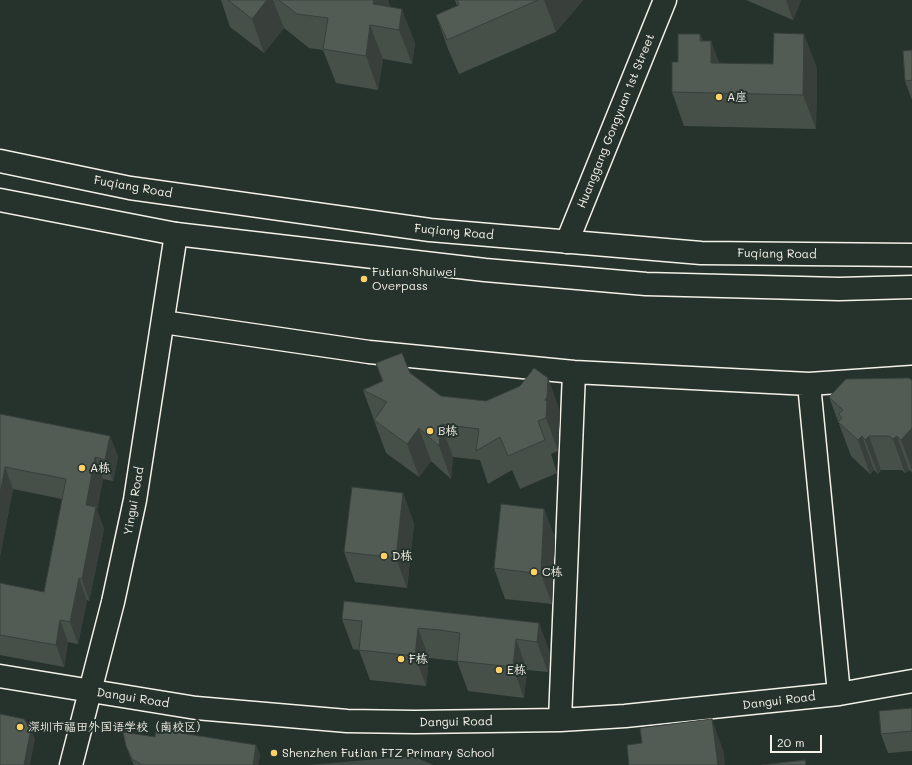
<!DOCTYPE html>
<meta charset="utf-8">
<style>
body{margin:0}
#map{position:relative;width:912px;height:765px;overflow:hidden;background:#26332d;font-family:Mali,sans-serif}
canvas{display:block}
.scale{position:absolute;left:770px;top:735px;width:52px;height:18px;box-sizing:border-box;border:2px solid #f4f1e8;border-top:0;padding-left:5px;font-size:12px;line-height:14px;white-space:nowrap;color:#f4f1e8;-webkit-text-stroke:3px #26332d;paint-order:stroke}
</style>
<div id="map">
<canvas width="912" height="765"></canvas>
<div class="scale">20 m</div>
</div>
<script>
const ctx = document.querySelector('canvas').getContext('2d');
ctx.lineJoin = 'round';
function paint(path, color) {
  ctx.fillStyle = color;
  ctx.fill(path, 'evenodd');
}
function toPath(rows) {
  const path = new Path2D();
  for (const r of rows) {
    path.moveTo(r[0], r[1]);
    for (let i = 2; i < r.length; i += 2) path.lineTo(r[i], r[i + 1]);
  }
  return path;
}
function strokePath(path, color, width, dash) {
  ctx.strokeStyle = color;
  ctx.lineWidth = width;
  ctx.lineCap = dash ? 'butt' : 'round';
  ctx.setLineDash(dash || []);
  ctx.stroke(path);
}
function write(font, color, halo, rows, align = 'center') {
  ctx.font = font + ' Mali,"LXGW WenKai TC",sans-serif';
  ctx.lineWidth = 4;
  ctx.setLineDash([]);
  ctx.textBaseline = 'middle';
  ctx.strokeStyle = halo;
  ctx.fillStyle = color;
  for (const [text, x, y, turn = 0] of rows) {
    ctx.save();
    ctx.translate(x, y);
    ctx.rotate((+turn || 0) * Math.PI / 180);
    ctx.textAlign = isNaN(turn) ? turn : align;
    if (halo) ctx.strokeText(text, 0, 0);
    ctx.fillText(text, 0, 0);
    ctx.restore();
  }
}
const green = toPath([
 [403,757,415,757,433,765,308,765]
]);
const minor = toPath([
 [567,242,665,0],
 [163,322,369,352,574,372,809,384,912,377],
 [809,384,839,694],
 [0,676,196,708,347,721,415,722,560,720,625,716,839,694,912,681],
 [560,720,574,372],
 [71,765,113,602,135,500,176,234]
]);
const major = toPath([
 [0,161,130,188,430,230,701,253,912,255],
 [0,200,176,234,485,270,646,284,839,289,912,287]
]);
const wall = toPath([
 [221,0,388,0,390,7,415,43,412,64,383,59,378,90,336,83,323,50,309,48,284,28,264,53,230,27],
 [455,0,583,0,556,32,459,74,448,49,436,15,457,6],
 [746,0,801,0,793,20],
 [700,34,703,41,711,41,719,63,817,68,816,129,684,126,672,92,678,62],
 [912,50,912,100,905,81],
 [376,363,410,373,441,396,560,411,559,430,558,432,559,434,558,451,551,454,557,473,520,489,512,470,488,484,480,460,453,457,451,479,431,461,419,477,386,453,363,390,382,381],
 [912,380,912,472,909,470,905,473,902,470,881,470,878,474,874,470,870,474,851,456,829,397],
 [0,414,110,436,118,457,113,481,103,479,97,510,104,529,89,601,87,600,78,644,68,642,64,667,0,655,0,583,44,592,62,499,13,489,0,556],
 [403,493,414,524,407,588,355,582,344,552],
 [544,509,555,539,552,604,505,599,494,568],
 [342,619,539,623,550,654,548,672,527,670,524,698,468,691,457,661,429,658,426,686,370,680,359,650,353,649],
 [912,708,912,751,888,753,881,734],
 [155,737,256,745,260,755,258,765,134,765,130,757,126,746]
]);
const shadedWall = toPath([
 [267,0,273,0,284,28,264,53,252,19],
 [374,0,388,0,390,7,373,4],
 [544,0,583,0,556,32],
 [786,0,801,0,793,20],
 [402,9,415,43,412,64,399,30],
 [370,25,383,59,378,90,366,56],
 [700,34,711,62,711,41,723,75,723,93,700,41],
 [804,34,817,68,816,129,803,95],
 [548,378,560,411,559,430,558,432,559,434,558,451,546,418,545,400],
 [441,424,453,457,451,479,439,446],
 [419,428,431,461,419,477,407,444],
 [912,428,912,470,901,440],
 [110,436,118,457,113,481,105,460],
 [862,436,874,470,870,474,858,440],
 [869,436,881,470,878,474,865,440],
 [897,436,909,470,905,473,893,439],
 [95,457,103,479,97,510,104,529,89,601,82,579,86,505],
 [5,467,13,489,0,556,0,494],
 [403,493,414,524,407,588,396,558],
 [544,509,555,539,552,604,541,574],
 [79,578,87,600,78,644,70,622],
 [60,620,68,642,64,667,56,645],
 [539,623,550,654,548,672,537,642],
 [418,628,429,658,426,686,415,656],
 [516,639,527,670,524,698,513,667],
 [712,719,724,753,725,765,718,765],
 [31,729,35,739,30,765,24,765],
 [256,745,260,755,258,765,253,765]
]);
const building = toPath([
 [228,0,267,0,252,19,228,0],
 [279,0,374,0,373,4,402,9,399,30,370,25,366,56,323,49,328,18,297,14,279,0],
 [457,0,538,0,447,40,436,15,459,5,457,0],
 [774,33,804,34,803,95,672,92,672,62,678,62,678,34,700,34,700,41,711,41,711,63,773,64,774,33],
 [912,50,912,80,905,81,903,51,912,50],
 [402,353,410,373,441,396,486,401,520,386,534,368,548,378,547,397,545,400,547,401,546,418,538,421,545,440,508,456,500,437,476,451,479,429,441,424,439,446,419,428,407,444,374,420,387,402,363,390,383,381,376,363,402,353],
 [909,378,912,380,912,428,901,440,897,436,893,439,889,436,869,436,865,440,862,436,858,440,838,422,842,418,839,414,843,410,829,397,846,379,909,378],
 [0,414,110,436,105,460,95,457,86,505,96,507,82,579,79,578,70,622,60,620,56,645,0,635,0,583,44,592,66,479,5,467,0,494,0,414],
 [352,487,403,493,396,558,344,552,352,487],
 [501,504,544,509,541,574,494,568,501,504],
 [344,601,539,623,537,642,516,639,513,667,457,661,460,633,439,630,418,628,415,656,359,650,362,621,342,619,344,601],
 [912,708,912,731,881,734,879,711,912,708],
 [0,714,24,719,31,729,24,765,0,765,0,714],
 [712,719,718,765,629,765,627,745,642,743,640,728,712,719],
 [156,729,256,745,253,765,142,765,132,759,126,746,123,732,155,737,156,729],
 [805,760,806,765,762,765,805,760]
]);
const markers = [
 [719,97,4,"#ffd166"],
 [364,279,4,"#ffd166"],
 [430,431,4,"#ffd166"],
 [82,468,4,"#ffd166"],
 [384,556,4,"#ffd166"],
 [534,572,4,"#ffd166"],
 [401,659,4,"#ffd166"],
 [499,670,4,"#ffd166"],
 [20,727,4,"#ffd166"],
 [274,753,4,"#ffd166"]
];
const poiNames = [
 ["A座",727,97],
 ["Futian Shuiwei",372,272],
 ["Overpass",372,286],
 ["B栋",438,431],
 ["A栋",90,468],
 ["D栋",392,556],
 ["C栋",542,572],
 ["F栋",409,659],
 ["E栋",507,670],
 ["深圳市福田外国语学校（南校区）",28,727],
 ["Shenzhen Futian FTZ Primary School",282,753]
];
const streetNames = [
 ["Huanggang Gongyuan 1st Street",616,121,-68],
 ["Fuqiang Road",133,187,10],
 ["Fuqiang Road",454,232,5],
 ["Fuqiang Road",777,254,1],
 ["Yingui Road",134,501,-80],
 ["Dangui Road",133,698,9],
 ["Dangui Road",779,701,-7],
 ["Dangui Road",456,722,-1]
];
paint(green, '#414b45');
strokePath(minor, '#f4f1e8', 25);
strokePath(major, '#f4f1e8', 25);
strokePath(minor, '#26332d', 22);
strokePath(major, '#26332d', 22);
paint(wall, '#474f49');
paint(shadedWall, '#39403c');
paint(building, '#525c55');
strokePath(building, '#39403c', 1);
for (const [x, y, r, color] of markers) {
  const dot = new Path2D();
  dot.arc(x, y, r, 0, 2 * Math.PI);
  ctx.fillStyle = color;
  ctx.fill(dot);
  strokePath(dot, '#26332d', 1.5);
}
write('12px', '#f4f1e8', '#26332d', poiNames, 'left');
write('12px', '#f4f1e8', '#26332d', streetNames);
</script>
